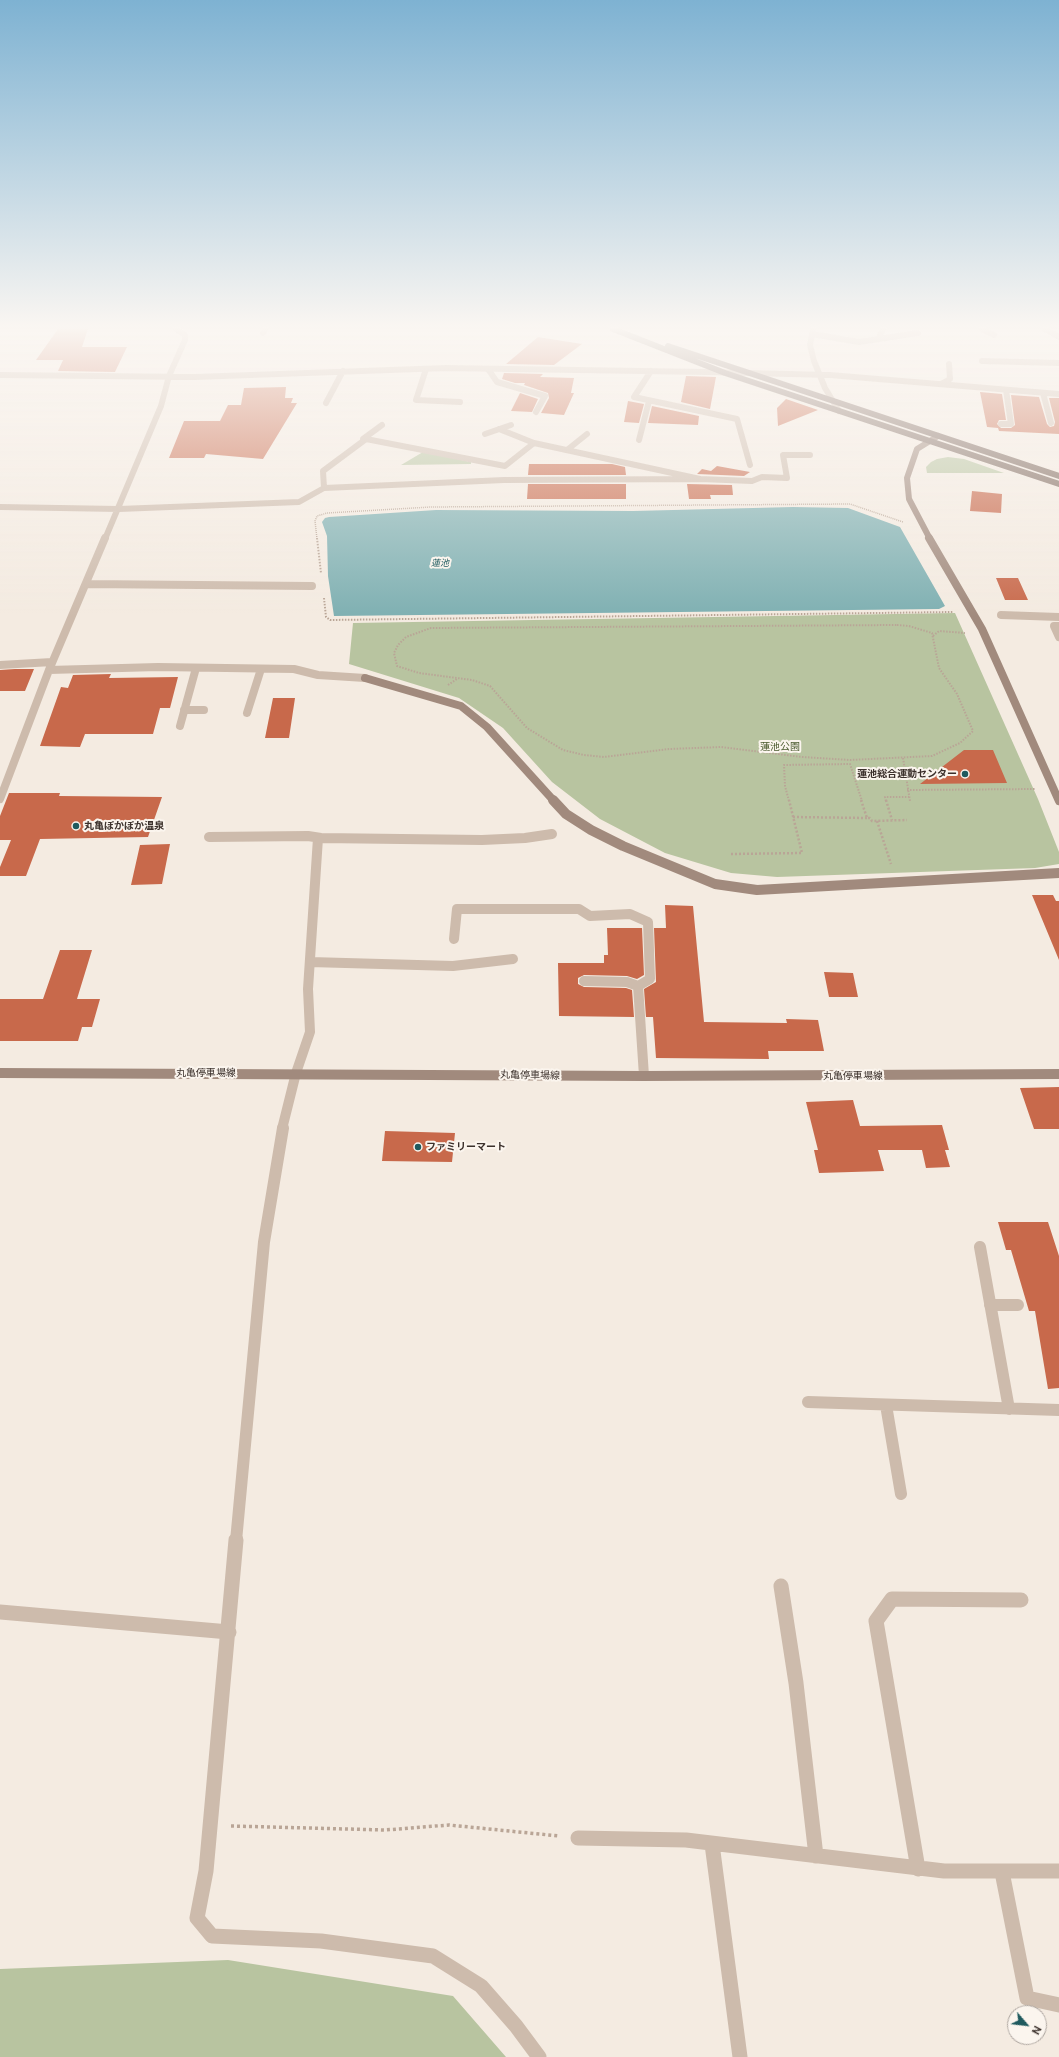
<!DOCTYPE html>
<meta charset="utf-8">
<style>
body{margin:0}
#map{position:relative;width:1059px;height:2057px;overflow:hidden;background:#f4ebe1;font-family:Ubuntu,sans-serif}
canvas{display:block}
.north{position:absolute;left:1007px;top:2005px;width:40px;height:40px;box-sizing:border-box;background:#fbf5ee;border:1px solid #aea6a0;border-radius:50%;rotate:118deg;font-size:11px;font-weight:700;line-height:16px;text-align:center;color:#3b302b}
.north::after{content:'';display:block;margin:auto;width:14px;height:18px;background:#1f5a5e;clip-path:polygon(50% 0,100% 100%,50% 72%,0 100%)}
</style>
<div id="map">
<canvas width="1059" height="2057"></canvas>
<div class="north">N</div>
</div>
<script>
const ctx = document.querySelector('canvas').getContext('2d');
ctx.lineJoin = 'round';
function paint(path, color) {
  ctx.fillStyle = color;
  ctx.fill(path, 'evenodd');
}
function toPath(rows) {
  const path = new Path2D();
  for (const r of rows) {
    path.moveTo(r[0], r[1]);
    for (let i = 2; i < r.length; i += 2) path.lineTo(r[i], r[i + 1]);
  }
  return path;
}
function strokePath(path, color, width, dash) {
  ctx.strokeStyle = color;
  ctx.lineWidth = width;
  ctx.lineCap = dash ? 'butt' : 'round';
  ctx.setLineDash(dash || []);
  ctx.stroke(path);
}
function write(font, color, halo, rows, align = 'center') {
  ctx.font = font + ' Ubuntu,"Noto Sans JP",sans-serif';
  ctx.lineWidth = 4;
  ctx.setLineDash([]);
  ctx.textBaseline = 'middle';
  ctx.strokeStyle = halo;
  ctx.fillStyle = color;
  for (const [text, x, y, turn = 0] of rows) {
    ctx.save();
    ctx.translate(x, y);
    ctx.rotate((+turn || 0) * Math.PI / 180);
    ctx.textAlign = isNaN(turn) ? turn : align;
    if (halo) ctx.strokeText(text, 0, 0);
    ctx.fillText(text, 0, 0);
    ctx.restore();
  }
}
const green = toPath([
 [423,452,471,462,471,464,401,465],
 [948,457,964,459,1004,473,927,473,926,467,931,462,937,459],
 [955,613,1038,799,1059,852,1059,864,1035,868,777,877,731,873,665,853,600,819,552,782,503,728,459,698,349,664,353,623],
 [228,1960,453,1996,506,2057,0,2057,0,1969]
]);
const water = toPath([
 [793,507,848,508,900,527,945,606,939,609,334,616,328,576,327,536,322,522,325,518,329,517,436,510,633,511]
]);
const building = toPath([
 [58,329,88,329,82,347,127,347,115,372,58,371,63,360,36,360],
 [538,337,582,344,554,365,506,364],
 [504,373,543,374,540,377,574,378,571,393,574,393,564,415,541,413,549,398,548,393,524,385,525,383,515,383,502,379],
 [686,376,716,377,710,409,681,402],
 [286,387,285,398,293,398,291,403,297,403,263,459,206,454,204,458,169,458,184,421,220,421,228,405,241,405,244,388],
 [980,392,1002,394,1006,420,999,420,997,424,1001,428,1011,428,1015,425,1011,395,1039,397,1047,424,1050,427,1054,426,1055,422,1049,398,1059,398,1059,434,999,431,998,428,987,427],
 [520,393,538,399,532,412,511,411],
 [786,399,818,410,778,426,777,408],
 [628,401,644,404,639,423,624,422],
 [652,406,699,416,698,425,648,423],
 [529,464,612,464,625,467,626,475,528,475],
 [717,466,750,472,744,476,697,474,702,469,711,471],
 [528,484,626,484,626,499,527,499],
 [687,484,732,485,733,495,710,495,711,499,689,499],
 [972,491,1002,494,1001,513,970,511],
 [996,578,1018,578,1028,600,1005,600],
 [15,669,34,669,25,691,0,691,0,670],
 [111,674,109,678,178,677,170,708,160,708,153,734,85,734,80,747,40,746,61,687,68,688,73,675],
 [273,698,295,698,289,738,265,738],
 [964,750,993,750,1007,783,920,784],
 [9,793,60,793,59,796,162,797,148,837,40,839,26,876,0,876,0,867,11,840,0,840,0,816],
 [170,844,162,884,131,885,140,845],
 [1032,895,1053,895,1056,901,1059,901,1059,960],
 [665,905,693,906,704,1022,787,1023,786,1019,818,1020,824,1051,768,1051,769,1059,656,1058,653,1017,646,1017,644,989,656,982,654,928,666,928],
 [607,928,642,928,644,975,637,979,627,976,584,975,578,978,578,984,584,987,626,988,632,990,634,1017,559,1016,558,963,604,963,604,955,608,955],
 [60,950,92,950,77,999,100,999,92,1027,82,1027,78,1041,0,1041,0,999,43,999],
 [824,972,853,973,858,997,829,997],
 [1059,1087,1059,1129,1034,1129,1020,1088],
 [853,1100,860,1126,942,1125,949,1150,945,1150,950,1167,926,1168,922,1150,878,1150,884,1171,819,1173,814,1150,818,1150,806,1102],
 [385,1131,455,1133,452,1162,382,1161],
 [998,1222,1048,1222,1059,1256,1059,1388,1048,1389,1035,1311,1029,1311,1011,1250,1006,1250]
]);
const pathFar3 = toPath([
 [317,539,315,521,317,516,327,513,431,507,850,504,903,522]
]);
const pathFar2 = toPath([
 [317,538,321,573],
 [324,598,326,617,330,620,953,612],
 [897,625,909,626,932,633,939,668,957,694,973,731,960,743,932,756,850,760,802,757,721,747,669,749,604,757,584,755,563,750,527,728,490,686,472,680,419,673,397,666,394,653,398,645,406,637,431,628,897,625],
 [933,636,939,631,965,633],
 [448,685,457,679],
 [903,758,910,801],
 [907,790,1035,789],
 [789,801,785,786,784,765,850,764,862,801],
 [886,801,885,797,909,797]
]);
const pathFar1 = toPath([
 [861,800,867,818,870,818,872,821,907,820],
 [886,800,892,820],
 [793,817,867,818],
 [877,821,891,864],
 [731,854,802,853,789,800]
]);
const path = toPath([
 [231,1826,385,1830,449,1825,559,1836]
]);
const laneFar1 = toPath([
 [812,334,859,342,918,333],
 [426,369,416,400,460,402],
 [488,369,497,382,545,396,536,412]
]);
const lane = toPath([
 [1059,626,1054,626,1059,637]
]);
const streetFar4 = toPath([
 [813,329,810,345,814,361,825,388,839,411],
 [982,329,994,335],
 [1045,329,1059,337],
 [263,333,265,329],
 [880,335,883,329],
 [982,361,1059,363],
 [651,371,634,397,737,419,750,465],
 [0,375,195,377,446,368,706,372,830,375,1059,394],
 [941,384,950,379,949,364],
 [1043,393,1051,423],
 [326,403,343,371],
 [1001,424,1011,424,1006,390],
 [499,429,534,443],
 [485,434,511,425],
 [366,439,363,439,382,425],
 [366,439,505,466,534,443,700,479,504,480,324,488,323,471,366,439],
 [639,440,649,401],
 [567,450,587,434],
 [700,479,752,481,762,477,787,478,783,455,810,455],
 [0,507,119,509,299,502,324,488],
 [105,539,161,406,169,376,185,340,185,335,176,329]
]);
const streetFar3 = toPath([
 [86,584,312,586],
 [1001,615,1059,617],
 [0,665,52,662],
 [49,670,158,667,294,669,318,675,365,678],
 [184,710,204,710],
 [247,713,261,669],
 [180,726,196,668],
 [0,799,49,670,105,538]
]);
const streetFar2 = toPath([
 [209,837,308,836,321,838,482,840,525,838,552,834],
 [454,939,457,909,579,909,590,916,630,914,648,922,650,979,638,986,644,1076],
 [310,962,453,966,513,959],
 [584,981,627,982,638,986],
 [282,1129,296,1073,310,1032,308,989,318,838]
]);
const streetFar1 = toPath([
 [980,1247,1009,1409],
 [990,1305,1018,1305],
 [808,1402,1059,1410],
 [886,1405,901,1494],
 [236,1541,264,1242,283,1128]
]);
const street = toPath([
 [236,1540,206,1871,197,1918,212,1936,321,1941,433,1956,481,1986,516,2026,539,2057],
 [781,1586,796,1683,816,1856],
 [0,1612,229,1632],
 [578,1838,686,1840,944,1871,1059,1871],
 [712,1844,740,2057],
 [918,1869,876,1621,892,1599,1021,1600],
 [1002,1872,1027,1998,1059,2005]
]);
const secondaryFar2 = toPath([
 [930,539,909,499,907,478,917,449,938,436]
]);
const secondaryFar1 = toPath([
 [929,538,982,629,1059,801],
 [365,678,461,706,487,727,554,801]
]);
const secondary = toPath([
 [553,800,566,814,591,830,623,846,715,884,757,890,1059,873],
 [0,1073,644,1076,1059,1074]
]);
const primary = toPath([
 [613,329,725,373,1059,484],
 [668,346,1059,476]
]);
const markers = [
 [965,774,4,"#1f5a5e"],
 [76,826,4,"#1f5a5e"],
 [418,1147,4,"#1f5a5e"]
];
const farWaternames = [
 ["蓮池",440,563]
];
const parkNames = [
 ["蓮池公園",780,747]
];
const poiNames = [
 ["蓮池総合運動センター",957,774,"right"],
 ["丸亀ぽかぽか温泉",84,826],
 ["ファミリーマート",426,1147]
];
const streetNames = [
 ["丸亀停車場線",206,1073],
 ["丸亀停車場線",530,1075,1],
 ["丸亀停車場線",853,1076]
];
paint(green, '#b8c4a0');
paint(water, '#7fb0b2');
paint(building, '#c8694b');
strokePath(pathFar3, '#b9a596', 1.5, [1, 1]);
strokePath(pathFar2, '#b9a596', 2, [1.5, 1.5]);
strokePath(pathFar1, '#b9a596', 2.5, [2, 2]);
strokePath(path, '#b9a596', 3.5, [3, 3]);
strokePath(laneFar1, '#cdbbac', 6);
strokePath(lane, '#cdbbac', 8);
strokePath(streetFar4, '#cdbbac', 6);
strokePath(streetFar3, '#cdbbac', 8);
strokePath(streetFar2, '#cdbbac', 10);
strokePath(streetFar1, '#cdbbac', 12);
strokePath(street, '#cdbbac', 15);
strokePath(secondaryFar2, '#a18a7d', 6);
strokePath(secondaryFar1, '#a18a7d', 8);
strokePath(secondary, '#a18a7d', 10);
strokePath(primary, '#7d675c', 6);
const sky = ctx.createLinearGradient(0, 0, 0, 617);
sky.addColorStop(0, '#7eb2d2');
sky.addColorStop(0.53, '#faf6f2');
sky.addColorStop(1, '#faf6f200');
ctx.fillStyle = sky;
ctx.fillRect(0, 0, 1059, 617);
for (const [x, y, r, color] of markers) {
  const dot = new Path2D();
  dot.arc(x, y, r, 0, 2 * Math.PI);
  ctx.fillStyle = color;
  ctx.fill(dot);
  strokePath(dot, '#fbf5ee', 1.5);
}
write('italic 9px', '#1f5a5e', '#fbf5ee', farWaternames);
write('10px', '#4a5a2e', '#fbf5ee', parkNames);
write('bold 10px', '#3b302b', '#fbf5ee', poiNames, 'left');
write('10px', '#3b302b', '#fbf5ee', streetNames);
</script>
